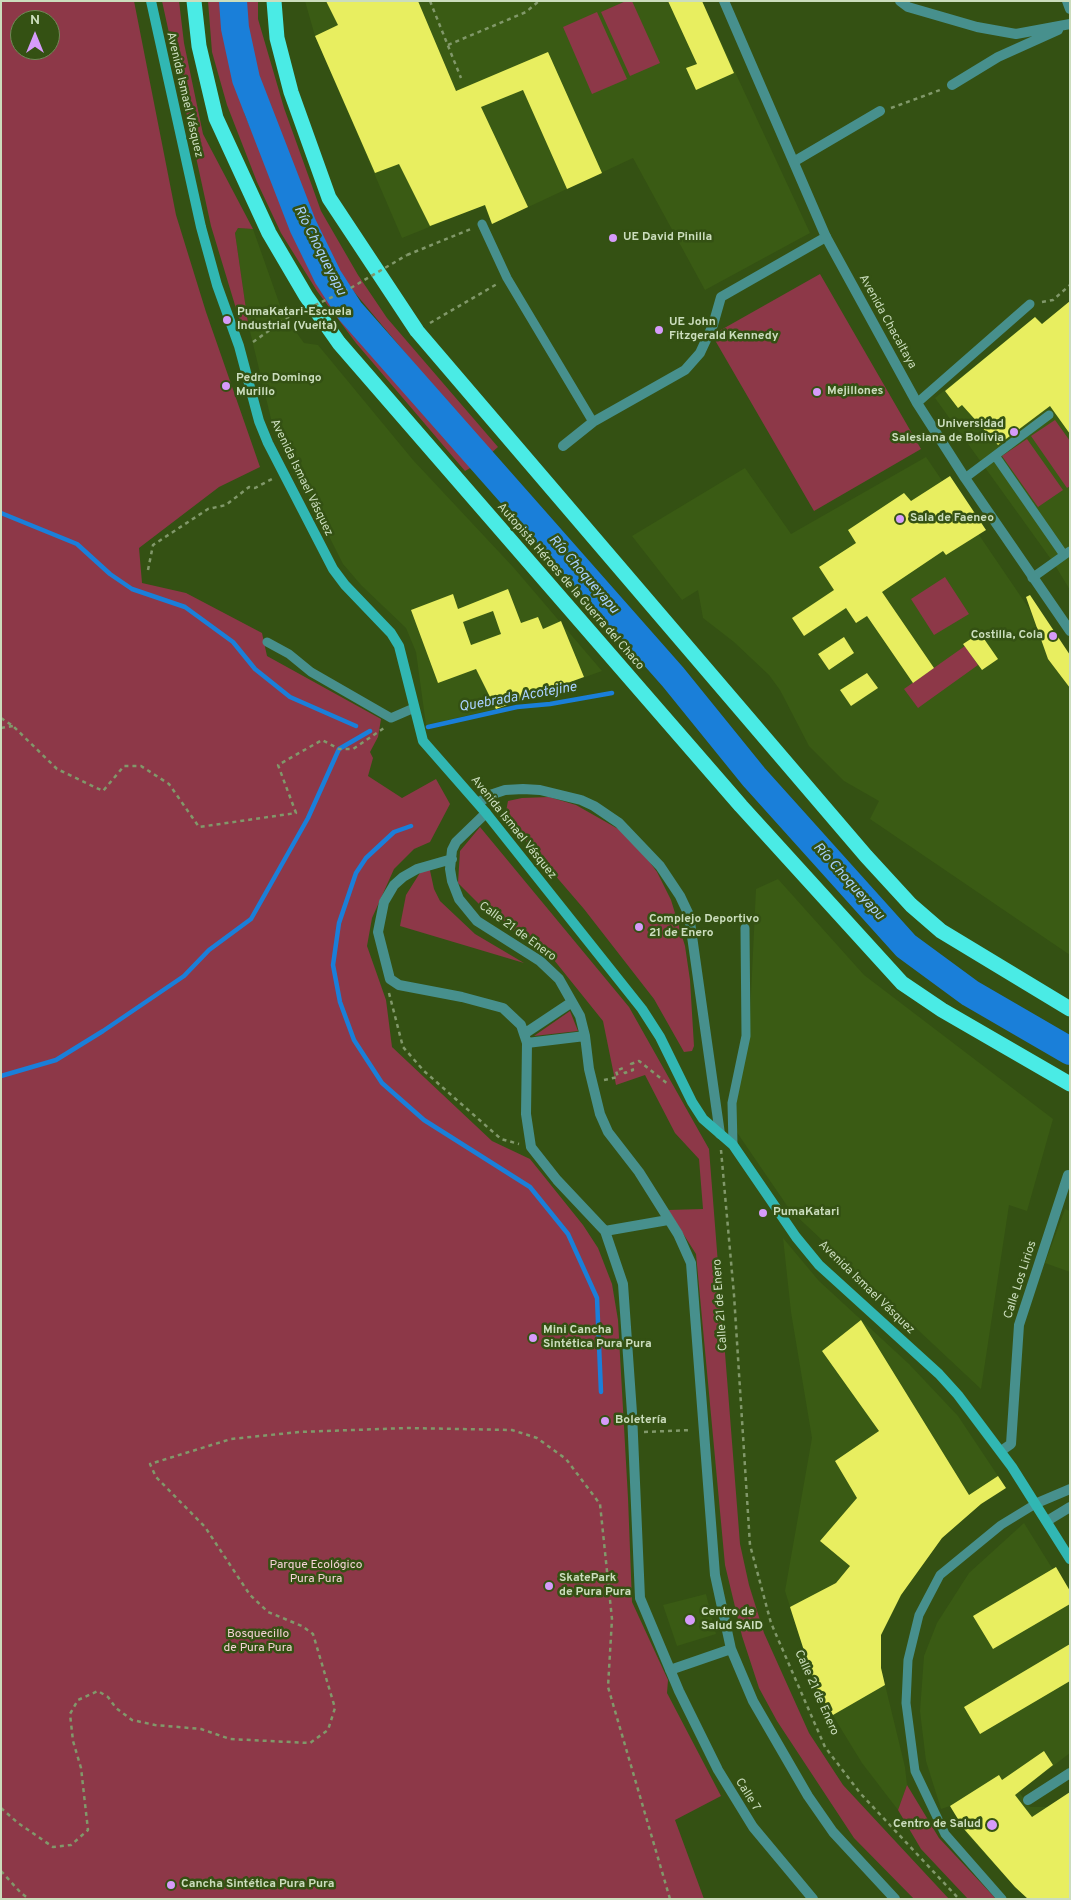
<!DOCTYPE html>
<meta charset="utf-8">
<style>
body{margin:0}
#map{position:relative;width:1071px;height:1900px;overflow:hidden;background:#345113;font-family:Overpass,sans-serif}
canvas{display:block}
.frame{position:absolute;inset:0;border:2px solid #cbddbd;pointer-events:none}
.north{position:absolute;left:10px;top:10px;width:50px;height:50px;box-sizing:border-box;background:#345113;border:1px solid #708957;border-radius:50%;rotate:0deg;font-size:14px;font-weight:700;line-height:20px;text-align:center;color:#cbddbd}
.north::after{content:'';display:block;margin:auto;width:18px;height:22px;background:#d69bfa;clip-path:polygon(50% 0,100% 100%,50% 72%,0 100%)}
</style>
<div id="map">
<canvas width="1071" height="1900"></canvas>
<div class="frame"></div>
<div class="north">N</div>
</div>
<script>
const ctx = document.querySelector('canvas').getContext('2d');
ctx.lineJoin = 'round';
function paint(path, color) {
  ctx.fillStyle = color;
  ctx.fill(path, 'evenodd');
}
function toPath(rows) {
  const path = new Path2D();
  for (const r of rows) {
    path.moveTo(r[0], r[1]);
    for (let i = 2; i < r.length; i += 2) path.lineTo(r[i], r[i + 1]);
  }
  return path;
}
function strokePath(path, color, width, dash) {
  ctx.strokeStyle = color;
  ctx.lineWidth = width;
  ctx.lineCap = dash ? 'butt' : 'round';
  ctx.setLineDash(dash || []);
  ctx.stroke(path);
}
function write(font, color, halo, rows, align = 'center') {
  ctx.font = font + ' Overpass,sans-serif';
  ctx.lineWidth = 5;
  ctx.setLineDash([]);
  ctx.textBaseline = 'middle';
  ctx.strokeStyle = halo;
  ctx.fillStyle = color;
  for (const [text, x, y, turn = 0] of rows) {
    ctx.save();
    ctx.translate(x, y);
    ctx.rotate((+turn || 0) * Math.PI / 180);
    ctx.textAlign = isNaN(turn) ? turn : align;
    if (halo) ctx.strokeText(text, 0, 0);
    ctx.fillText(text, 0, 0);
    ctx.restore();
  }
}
const built = toPath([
 [305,1,702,1,810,233,705,290,633,158,492,224,484,205,402,238,315,36],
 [238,228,253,229,283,314,304,343,318,345,413,460,514,568,602,671,496,709,426,725,416,652,406,628,361,585,343,564,272,423,248,323,235,233],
 [1070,301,1070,590,1053,562,935,398,1035,317,1042,324],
 [926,457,1030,610,1048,659,1070,687,1070,955,870,819,879,801,844,781,809,746,780,690,769,675,734,642,703,618,698,590,682,600,632,536,745,468,791,534],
 [778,879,864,975,1053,1119,1027,1211,1009,1205,981,1389,790,1210,736,1131,736,1103,749,1037,756,889],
 [1065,1209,1070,1211,1070,1272,1045,1263],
 [783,1238,819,1281,909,1364,958,1416,1006,1488,981,1504,942,1538,901,1595,881,1635,881,1668,905,1767,907,1785,898,1810,862,1763,816,1688,785,1591,812,1438,791,1312],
 [1024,1523,1070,1597,1070,1753,1019,1792,1030,1807,1047,1807,1028,1899,1015,1887,966,1833,950,1806,941,1809,926,1761,920,1711,924,1656,937,1623,969,1573],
 [706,1594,716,1634,677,1646,663,1605]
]);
const green = toPath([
 [1,1,134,1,176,215,206,312,260,467,219,487,139,548,142,583,186,593,262,633,267,656,381,719,378,737,370,752,373,758,368,776,402,798,436,779,450,804,430,842,414,849,394,869,372,918,367,946,386,1000,392,1047,492,1141,530,1159,583,1225,598,1248,612,1284,618,1320,628,1498,632,1602,668,1680,667,1693,721,1796,675,1820,704,1899,1,1899],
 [20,20,50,20,50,50,20,50],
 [162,1,179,1,184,43,203,134,253,229,238,228,235,233,248,323,241,325,211,226],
 [208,1,224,1,229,48,245,115,291,224,324,288,479,463,465,471,356,343,317,291,281,233,257,182,227,105,212,52],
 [244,1,258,1,258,19,284,108,321,211,358,275,387,318,498,447,490,454,345,281,309,216,265,99,251,55],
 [626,1,632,1,660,63,630,76,601,12],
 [597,12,627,79,592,94,563,27],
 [820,274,921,449,814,511,712,335],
 [1055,420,1070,441,1070,486,1067,488,1031,436],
 [1027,439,1063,490,1038,507,1002,456],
 [945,577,969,614,934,635,911,599],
 [965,646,978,665,918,708,904,689],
 [549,797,576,805,620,830,640,849,657,872,671,900,685,946,690,980,694,1046,692,1051,684,1052,654,999,584,909,505,817,508,801,522,798],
 [480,827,629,1007,709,1149,740,1544,749,1585,764,1633,809,1733,843,1785,949,1899,914,1899,854,1838,777,1721,759,1688,742,1636,725,1565,696,1254,668,1210,703,1209,699,1159,675,1133,645,1075,616,1085,603,1021,554,960,485,910,458,883,460,851],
 [429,866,434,889,440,901,475,934,524,963,400,926,406,895,423,868],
 [570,1011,578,1031,534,1036],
 [907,1785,939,1838,996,1899,968,1899,921,1849,898,1810]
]);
const stream = toPath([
 [1,513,77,544,110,574,132,589,185,607,233,642,255,669,290,697,356,726],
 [428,727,517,707,550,704,612,693],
 [411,826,394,832,366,858,356,873,339,923,333,965,340,1002,354,1040,382,1083,424,1120,530,1187,568,1234,597,1298,601,1392],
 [1,1076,56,1060,103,1031,184,976,209,950,251,919,308,818,339,749,370,731]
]);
const river = toPath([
 [233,1,235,28,246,79,303,226,328,277,350,311,673,677,754,777,906,946,970,993,1070,1051]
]);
const building = toPath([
 [326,1,418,1,456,91,548,52,602,173,567,189,523,90,481,107,528,207,492,224,485,205,430,226,399,164,375,173,315,36,338,25],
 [668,1,702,1,734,73,696,90,686,68,697,64],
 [1070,301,1070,434,1050,406,998,445,962,405,958,408,945,391,1035,317,1042,324],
 [950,476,986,530,946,555,943,551,882,592,934,668,913,683,867,616,856,623,846,608,804,636,792,618,834,590,819,567,856,543,848,530,904,493,911,501],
 [508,589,521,623,538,617,543,629,561,621,584,677,496,709,476,669,438,683,411,610,453,594,458,609],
 [493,611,501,634,471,645,463,622],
 [1030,595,1070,655,1070,688,1048,659,1026,597],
 [980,633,998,659,982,670,963,644],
 [844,637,854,653,829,670,818,654],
 [867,673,878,688,851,706,840,690],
 [861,1320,969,1495,998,1476,1006,1488,981,1504,942,1538,901,1595,881,1635,881,1668,885,1685,833,1715,816,1688,790,1607,836,1583,850,1566,820,1541,857,1498,835,1461,879,1431,822,1351],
 [1056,1567,1070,1591,1070,1604,993,1649,973,1616],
 [1070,1644,1070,1681,980,1734,964,1707],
 [1044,1751,1053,1765,1015,1795,1032,1817,1070,1792,1070,1899,1028,1899,1015,1887,964,1829,950,1806,999,1775,1002,1780]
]);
const path = toPath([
 [430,1,461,78],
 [448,45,526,12,539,1],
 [891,108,940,90],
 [407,255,471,229],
 [1042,302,1053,300,1070,285],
 [430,323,497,284],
 [148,570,153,545,208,509,226,505,249,487,255,488,272,479],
 [1,718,13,726,57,769,103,791,124,766,141,766,169,784,199,827,296,813,278,765,322,740,339,749,353,749,384,728],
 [1,728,13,726],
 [389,993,403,1047,424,1071,501,1139,519,1144],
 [604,1080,618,1077,616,1071,623,1068,625,1073,633,1070,631,1064,639,1061,669,1085],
 [721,1150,734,1295,750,1545,771,1623,825,1747,860,1793,959,1899],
 [644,1432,691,1430],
 [1,1808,18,1823,53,1847,71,1845,88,1830,81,1768,73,1741,70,1714,78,1700,98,1691,108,1697,116,1708,132,1720,155,1725,201,1729,230,1739,310,1743,328,1730,335,1708,313,1634,302,1626,268,1612,250,1595,205,1527,156,1477,150,1464,231,1439,299,1432,407,1428,512,1430,537,1438,566,1459,600,1504,612,1619,608,1687,670,1899],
 [1,1871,21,1893,29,1899]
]);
const service = toPath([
 [482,224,507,278,593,422],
 [917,403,1030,304],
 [996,457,1064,555],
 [965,478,1049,415],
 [1032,578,1070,551],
 [267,642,289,654,311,672,391,718,414,708],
 [733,1145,732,1103,746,1036,745,928],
 [1002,1899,945,1834,915,1771,906,1703,908,1660,919,1615,940,1575,1001,1525,1037,1503]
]);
const minor = toPath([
 [900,1,908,7,977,27,1016,34,1070,24],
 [1067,1,1070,9],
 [952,85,998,57,1058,30],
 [795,161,880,111],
 [563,446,593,422,685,370,700,353,713,325,721,297,826,237],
 [478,803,490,795,505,790,523,789,540,790,581,800,594,806,619,823,660,866,680,896,689,915,720,1134],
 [486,813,456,842,452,850,450,869,452,881,459,899,477,921,540,961,559,979,580,1016,585,1036,589,1069,600,1114,608,1132,639,1172,678,1234,691,1263,715,1575,731,1649,753,1701,808,1796,833,1832,895,1899],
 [452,859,417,869,403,877,394,885,384,902,378,932,390,979,399,985,462,997,503,1008,521,1025,527,1043,526,1114,531,1147,557,1180,605,1231,623,1284,632,1413,640,1598,679,1691,718,1770,753,1827,813,1899],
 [524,1034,572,1002],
 [527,1043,585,1036],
 [605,1231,668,1220],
 [1001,1451,1011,1444,1019,1325,1068,1175],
 [670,1670,731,1649],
 [1028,1800,1070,1773]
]);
const tertiary = toPath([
 [724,1,826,237,917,403,965,478,1070,631],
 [1037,1503,1070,1489],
 [1047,1521,1070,1507]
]);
const secondary = toPath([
 [151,1,201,227,217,285,239,346,259,421,268,443,333,569,345,585,391,633,399,646,423,741,486,813,642,1009,660,1037,692,1102,703,1119,733,1145,796,1237,819,1265,939,1374,958,1395,1012,1467,1070,1559]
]);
const motorway = toPath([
 [194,1,199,46,216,118,269,233,306,296,339,343,741,806,902,983,942,1010,1070,1084],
 [274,1,277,38,291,92,329,198,417,331,866,856,911,905,941,931,1070,1009]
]);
const pathBridge = toPath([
 [253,342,284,320,349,289,407,255]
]);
const markers = [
 [613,238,5,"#d69bfa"],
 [227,320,5,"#d69bfa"],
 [659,330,5,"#d69bfa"],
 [226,386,5,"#d69bfa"],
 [817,392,5,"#d69bfa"],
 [1014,432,5,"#d69bfa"],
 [900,519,5,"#d69bfa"],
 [1053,636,5,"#d69bfa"],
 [639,927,5,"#d69bfa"],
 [763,1213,5,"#d69bfa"],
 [533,1338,5,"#d69bfa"],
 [605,1421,5,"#d69bfa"],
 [549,1586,5,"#d69bfa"],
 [690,1620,6,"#d69bfa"],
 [992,1825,6,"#d69bfa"],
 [171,1885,5,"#d69bfa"]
];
const streetNames = [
 ["Avenida Ismael Vásquez",184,95,77],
 ["Avenida Chacaltaya",887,322,61],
 ["Avenida Ismael Vásquez",301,478,64],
 ["Autopista Héroes de la Guerra del Chaco",570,587,49],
 ["Avenida Ismael Vásquez",513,828,51],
 ["Calle 21 de Enero",517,932,36],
 ["Calle Los Lirios",1021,1280,-72],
 ["Avenida Ismael Vásquez",866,1288,44],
 ["Calle 21 de Enero",721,1305,-94],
 ["Calle 21 de Enero",816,1693,66],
 ["Calle 7",747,1795,58]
];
const poiNames = [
 ["UE David Pinilla",623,238],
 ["PumaKatari-Escuela",237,313],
 ["Industrial (Vuelta)",237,327],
 ["UE John",669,323],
 ["Fitzgerald Kennedy",669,337],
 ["Pedro Domingo",236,379],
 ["Murillo",236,393],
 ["Mejillones",827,392],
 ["Universidad",1004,425,"right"],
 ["Salesiana de Bolivia",1004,439,"right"],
 ["Sala de Faeneo",910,519],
 ["Costilla, Cola",1043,636,"right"],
 ["Complejo Deportivo",649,920],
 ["21 de Enero",649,934],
 ["PumaKatari",773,1213],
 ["Mini Cancha",543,1331],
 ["Sintética Pura Pura",543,1345],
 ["Boletería",615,1421],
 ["SkatePark",559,1579],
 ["de Pura Pura",559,1593],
 ["Centro de",701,1613],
 ["Salud SAID",701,1627],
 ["Centro de Salud",981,1825,"right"],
 ["Cancha Sintética Pura Pura",181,1885]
];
const parkNames = [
 ["Parque Ecológico",316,1566],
 ["Pura Pura",316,1580],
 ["Bosquecillo",258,1635],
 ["de Pura Pura",258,1649]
];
const waterNames = [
 ["Río Choqueyapu",319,251,63],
 ["Río Choqueyapu",583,575,49],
 ["Quebrada Acotejine",518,698,-10],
 ["Río Choqueyapu",848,882,48]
];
paint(built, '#3a5b14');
paint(green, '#8d3848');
strokePath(stream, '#1a7fd9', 4.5);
strokePath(river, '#1a7fd9', 28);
paint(building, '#e8ee60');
strokePath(path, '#81986a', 2.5, [4, 4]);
strokePath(service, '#47908d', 9);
strokePath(minor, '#47908d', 10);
strokePath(tertiary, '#47908d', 10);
strokePath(secondary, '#31b7b3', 10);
strokePath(motorway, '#4aebe5', 15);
strokePath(pathBridge, '#81986a', 2.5, [4, 4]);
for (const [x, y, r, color] of markers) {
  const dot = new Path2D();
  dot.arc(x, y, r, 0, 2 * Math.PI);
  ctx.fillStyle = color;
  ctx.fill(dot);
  strokePath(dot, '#345113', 2);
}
write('12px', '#cbddbd', '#345113', streetNames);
write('bold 12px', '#cbddbd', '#345113', poiNames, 'left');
write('12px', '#f4d2d5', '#345113', parkNames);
write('italic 14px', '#a9d1ff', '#345113', waterNames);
</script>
